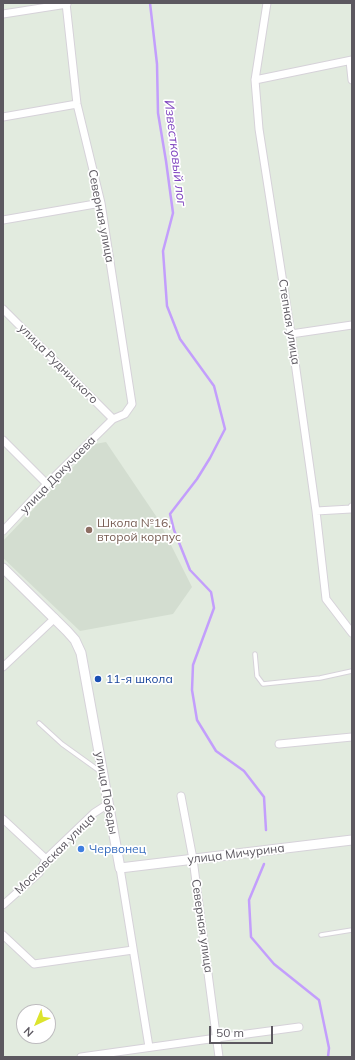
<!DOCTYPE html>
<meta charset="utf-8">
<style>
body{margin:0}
#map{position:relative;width:355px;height:1060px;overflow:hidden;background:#e2ebdf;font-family:Mulish,sans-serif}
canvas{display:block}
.frame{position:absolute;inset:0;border:4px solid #5c5860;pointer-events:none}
.north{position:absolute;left:16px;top:1004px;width:40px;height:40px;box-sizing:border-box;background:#fff;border:1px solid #bebcbf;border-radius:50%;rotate:224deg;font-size:11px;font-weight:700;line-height:16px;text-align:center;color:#5c5860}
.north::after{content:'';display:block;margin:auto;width:14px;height:18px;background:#dce42d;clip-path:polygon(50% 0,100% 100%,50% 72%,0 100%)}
.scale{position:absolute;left:209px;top:1026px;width:64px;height:18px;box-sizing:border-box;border:2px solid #5c5860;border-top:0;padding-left:5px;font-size:12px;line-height:14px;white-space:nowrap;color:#5c5860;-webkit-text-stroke:3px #fff;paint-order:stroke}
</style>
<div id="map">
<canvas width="355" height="1060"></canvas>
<div class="frame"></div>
<div class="north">N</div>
<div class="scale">50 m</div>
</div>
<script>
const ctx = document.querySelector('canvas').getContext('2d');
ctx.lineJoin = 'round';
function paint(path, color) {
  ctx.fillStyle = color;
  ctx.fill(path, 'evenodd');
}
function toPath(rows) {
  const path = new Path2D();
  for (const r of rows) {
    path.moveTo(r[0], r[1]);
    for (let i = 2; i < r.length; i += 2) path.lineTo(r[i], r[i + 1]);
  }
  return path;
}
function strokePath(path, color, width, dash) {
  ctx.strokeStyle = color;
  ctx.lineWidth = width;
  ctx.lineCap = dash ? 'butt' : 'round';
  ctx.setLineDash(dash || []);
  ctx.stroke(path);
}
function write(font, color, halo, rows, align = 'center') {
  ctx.font = font + ' Mulish,sans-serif';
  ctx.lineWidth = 3.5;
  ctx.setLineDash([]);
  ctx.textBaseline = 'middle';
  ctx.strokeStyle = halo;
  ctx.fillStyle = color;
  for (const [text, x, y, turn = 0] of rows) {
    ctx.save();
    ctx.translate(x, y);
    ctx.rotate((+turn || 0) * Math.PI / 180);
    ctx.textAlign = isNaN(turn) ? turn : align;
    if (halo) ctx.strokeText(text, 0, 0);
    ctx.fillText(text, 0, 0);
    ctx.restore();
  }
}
const education = toPath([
 [106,442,158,519,192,587,173,614,80,631,3,558,3,541,95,444]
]);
const stream = toPath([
 [150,3,157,64,158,113,166,161,173,213,163,251,167,306,180,339,214,386,225,429,210,458,197,479,170,514,174,530,190,570,211,592,214,608,193,665,192,690,197,720,216,751,244,771,264,797,266,830],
 [264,864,249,900,251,937,274,964,319,1000,329,1048,328,1057]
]);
const service = toPath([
 [255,654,257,676,263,684,320,678,352,671],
 [39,723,62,744,101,772],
 [321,935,352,930]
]);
const minor = toPath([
 [267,3,255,80,259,129,291,334,316,511,326,599,352,633],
 [3,14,67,4],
 [350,61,352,80],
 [255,80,352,60],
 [3,117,77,104],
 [3,220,101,203],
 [3,309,113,419],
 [291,334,352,325],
 [3,440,47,484],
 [316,511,351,509,352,507],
 [3,531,47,484,113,419,125,414,132,404,101,203,77,104,66,3],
 [3,667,55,618],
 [279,744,352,737],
 [181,796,193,859,219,1057],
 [3,819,46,859],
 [120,868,149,1047],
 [3,905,39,873,46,859,94,813,108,804],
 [3,935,34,964,133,950],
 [81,1057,217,1038,299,1027]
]);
const tertiary = toPath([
 [3,568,67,631,75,640,81,653,120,868,352,840]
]);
const markers = [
 [89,530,4,"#8d6e63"],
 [98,679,4,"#1a4fb4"],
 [81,849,4,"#3f7fe0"]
];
const streetNames = [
 ["Северная улица",101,216,79],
 ["Степная улица",289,322,81],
 ["улица Рудницкого",58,364,45],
 ["улица Докучаева",58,475,-46],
 ["улица Победы",106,793,80],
 ["Московская улица",55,854,-45],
 ["улица Мичурина",236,854,-7],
 ["Северная улица",202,926,82]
];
const educationNames = [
 ["Школа №16,",97,523],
 ["второй корпус",97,537]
];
const transitNames = [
 ["11-я школа",106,679]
];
const shopNames = [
 ["Червонец",89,849]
];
const waterNames = [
 ["Известковый лог",175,153,83]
];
paint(education, '#d3ddd0');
strokePath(stream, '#c39efc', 2.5);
strokePath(service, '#d6d2d9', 5.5);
strokePath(minor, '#d6d2d9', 9);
strokePath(tertiary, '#d6d2d9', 11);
strokePath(service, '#fff', 3.5);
strokePath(minor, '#fff', 7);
strokePath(tertiary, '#fff', 9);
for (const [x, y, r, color] of markers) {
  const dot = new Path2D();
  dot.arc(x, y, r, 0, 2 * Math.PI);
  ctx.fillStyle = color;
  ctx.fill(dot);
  strokePath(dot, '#fff', 1.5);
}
write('12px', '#5c5860', '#fff', streetNames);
write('12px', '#785e54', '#fff', educationNames, 'left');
write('12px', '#164399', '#fff', transitNames, 'left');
write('12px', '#366cbe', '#fff', shopNames, 'left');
write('italic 13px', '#7d42be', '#fff', waterNames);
</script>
